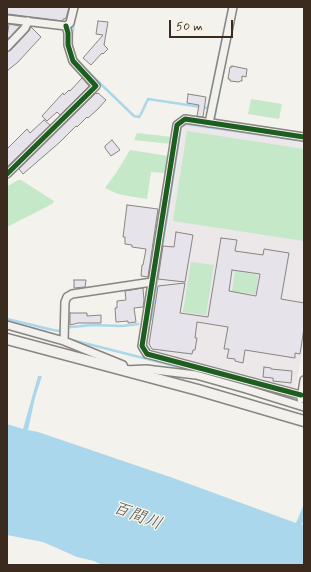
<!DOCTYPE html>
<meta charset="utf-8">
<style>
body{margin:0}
#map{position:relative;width:311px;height:572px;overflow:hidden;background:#f4f2ec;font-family:Mynerve,sans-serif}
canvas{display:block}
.frame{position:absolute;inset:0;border:8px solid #3b2a1e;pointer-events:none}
.scale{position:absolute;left:169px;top:20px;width:64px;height:18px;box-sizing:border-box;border:2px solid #3b2a1e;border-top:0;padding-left:5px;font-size:12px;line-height:14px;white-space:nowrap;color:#3b2a1e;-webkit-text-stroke:3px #f7f3e8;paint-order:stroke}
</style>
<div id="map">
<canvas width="311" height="572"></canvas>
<div class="frame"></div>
<div class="scale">50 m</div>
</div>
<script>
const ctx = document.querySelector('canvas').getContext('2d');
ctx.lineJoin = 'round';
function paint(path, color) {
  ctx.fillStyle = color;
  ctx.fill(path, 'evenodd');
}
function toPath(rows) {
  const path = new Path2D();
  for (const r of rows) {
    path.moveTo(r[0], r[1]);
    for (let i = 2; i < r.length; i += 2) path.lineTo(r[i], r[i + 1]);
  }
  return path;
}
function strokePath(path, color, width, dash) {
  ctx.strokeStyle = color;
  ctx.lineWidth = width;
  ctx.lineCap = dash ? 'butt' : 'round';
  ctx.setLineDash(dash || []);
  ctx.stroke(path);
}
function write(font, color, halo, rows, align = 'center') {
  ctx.font = font + ' Mynerve,"Klee One",sans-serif';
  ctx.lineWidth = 3;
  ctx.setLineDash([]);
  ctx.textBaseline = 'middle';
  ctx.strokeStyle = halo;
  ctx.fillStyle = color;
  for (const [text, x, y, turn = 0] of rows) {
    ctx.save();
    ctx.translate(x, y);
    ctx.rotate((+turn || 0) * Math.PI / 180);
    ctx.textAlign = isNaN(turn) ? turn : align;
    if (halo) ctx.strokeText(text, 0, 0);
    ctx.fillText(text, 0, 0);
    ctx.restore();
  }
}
const built = toPath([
 [187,125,304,142,304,339,296,387,291,390,150,351,146,346,150,322,153,321,183,128]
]);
const green = toPath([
 [251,99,282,104,279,119,248,114],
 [187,131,304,149,304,241,173,221],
 [137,133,172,137,171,144,134,140],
 [130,150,168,156,166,172,164,172,164,173,151,172,147,199,128,196,118,194,105,188,116,173],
 [18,180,21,180,54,201,52,204,7,227,7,185,8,186],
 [191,262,214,265,206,315,183,312],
 [235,271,258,275,256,294,239,292,235,319,228,317]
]);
const water = toPath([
 [38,376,42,376,35,398,28,430,38,432,173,478,296,523,304,504,304,519,302,524,304,526,304,565,102,565,94,561,77,557,43,542,7,535,7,424,23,429]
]);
const stream = toPath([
 [72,47,72,36,75,15],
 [82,66,134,116,139,117,141,114,148,99,208,108,229,7],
 [214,120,234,17],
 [7,319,53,330,59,331,62,328,92,325,122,326,138,324],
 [151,320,181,127,186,124,304,141],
 [15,324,47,332],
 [68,339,183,368],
 [208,374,293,398]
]);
const building = toPath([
 [7,7,69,7,66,18,65,18,65,19,63,19,63,21,8,14,7,14,7,7],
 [98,21,108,22,104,45,108,49,103,54,102,53,91,65,83,58,103,35,96,34,98,21],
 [9,24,20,26,9,38,7,37,9,24],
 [31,27,41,37,18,62,7,71,7,52,11,50,29,31,31,27],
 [232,66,247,69,246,77,242,76,242,81,240,81,239,82,230,81,230,79,228,79,230,67,232,67,232,66],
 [82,78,89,86,60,115,57,112,47,121,42,116,63,93,64,95,69,90,70,91,82,78],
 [96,93,97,94,98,93,106,100,98,109,88,118,87,117,77,127,76,126,60,142,23,174,19,169,96,93],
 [188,94,206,97,203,117,197,116,199,105,187,103,188,94],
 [44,120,50,125,7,167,7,149,27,129,30,133,44,120],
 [112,140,120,150,111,156,105,148,105,146,112,140],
 [127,205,158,209,148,277,141,276,142,265,143,265,146,249,132,247,132,245,125,244,125,237,123,237,127,205],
 [176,232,193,235,185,282,158,279,163,246,174,247,176,232],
 [221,238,237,240,235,251,263,255,264,249,289,253,281,299,304,303,304,328,300,354,295,353,295,358,245,350,243,363,235,361,235,359,227,358,229,349,224,349,228,327,197,322,195,338,197,338,195,350,193,350,192,354,152,349,149,344,158,286,185,283,180,313,208,317,221,238],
 [232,270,260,274,256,296,229,291,232,270],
 [74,280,86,280,85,287,74,288,74,280],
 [143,288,144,300,143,307,134,308,136,322,128,323,128,321,116,322,115,308,117,308,117,301,126,300,125,291,143,288],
 [70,313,87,313,87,316,101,315,101,323,78,323,70,325,70,313],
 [264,367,271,368,271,369,292,371,291,383,273,381,273,378,263,377,264,367]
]);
const street = toPath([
 [7,19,66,26,70,23,74,7],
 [7,47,25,28,28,21],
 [209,123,233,7],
 [7,174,96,86,73,61,68,45,68,33,66,26],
 [7,325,64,341,123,365,125,370,146,369,196,375,246,389,304,407],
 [64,341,65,302,67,297,72,294,152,282],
 [301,395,147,354,142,346,177,125,185,119,304,137],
 [301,399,304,380]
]);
const secondary = toPath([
 [7,339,198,390,304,421]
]);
const cycleway = toPath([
 [7,174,96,86,73,61,68,45,68,33,66,26],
 [301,395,147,354,142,346,177,125,185,119,304,137]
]);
const waterNames = [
 ["百間川",137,517,21]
];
paint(built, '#ece7e9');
paint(green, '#c4e8c8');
paint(water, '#aad7eb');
strokePath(stream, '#aad7eb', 2.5);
paint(building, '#e6e3ea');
strokePath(building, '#898580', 1);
strokePath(street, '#898580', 10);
strokePath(secondary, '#898580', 13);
strokePath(street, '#f2f1ed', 7);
strokePath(secondary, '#f2f1ed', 10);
strokePath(cycleway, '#1b5e20', 5);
write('italic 17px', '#4f5251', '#f7f3e8', waterNames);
</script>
